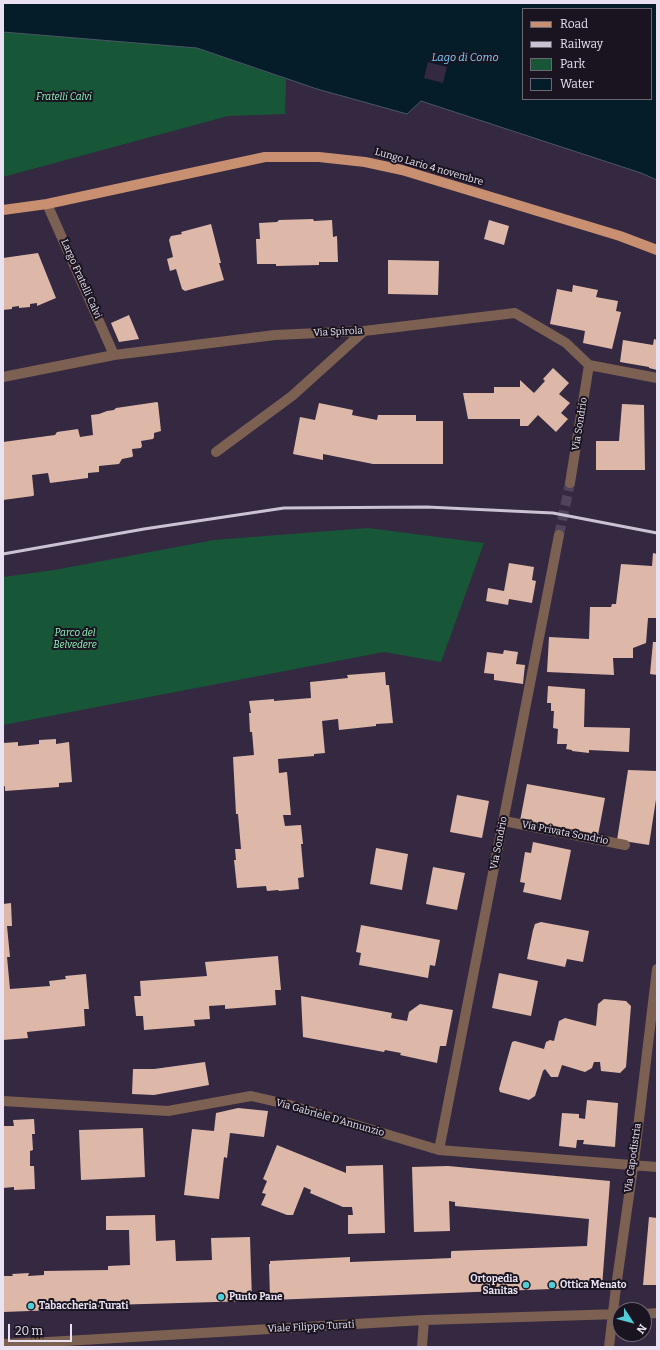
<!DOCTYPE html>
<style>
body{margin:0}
#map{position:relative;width:660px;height:1350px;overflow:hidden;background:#352841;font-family:Bitter,serif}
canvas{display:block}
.frame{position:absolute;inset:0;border:4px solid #eae2f2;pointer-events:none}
.legend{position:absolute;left:522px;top:8px;width:130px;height:92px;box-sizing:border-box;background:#19141f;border:1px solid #6d6673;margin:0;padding:5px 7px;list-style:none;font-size:12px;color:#eae2f2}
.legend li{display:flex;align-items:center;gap:8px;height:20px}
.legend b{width:20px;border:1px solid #6d6673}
.north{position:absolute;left:612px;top:1302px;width:40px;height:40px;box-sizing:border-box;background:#19141f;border:1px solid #6d6673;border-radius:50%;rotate:126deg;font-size:11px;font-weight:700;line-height:16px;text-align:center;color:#eae2f2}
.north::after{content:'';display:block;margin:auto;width:14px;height:18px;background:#52ccd6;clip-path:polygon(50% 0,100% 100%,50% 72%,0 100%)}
.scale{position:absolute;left:8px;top:1324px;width:64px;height:18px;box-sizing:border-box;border:2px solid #eae2f2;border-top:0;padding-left:5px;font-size:12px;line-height:14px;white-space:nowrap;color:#eae2f2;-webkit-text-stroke:3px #19141f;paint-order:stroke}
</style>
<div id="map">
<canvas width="660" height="1350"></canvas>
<div class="frame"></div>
<ul class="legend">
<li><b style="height:5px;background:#c89071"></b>Road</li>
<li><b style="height:5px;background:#cbc2d4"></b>Railway</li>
<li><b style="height:11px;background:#175737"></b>Park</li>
<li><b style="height:11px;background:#051c29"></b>Water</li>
</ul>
<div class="north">N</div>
<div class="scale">20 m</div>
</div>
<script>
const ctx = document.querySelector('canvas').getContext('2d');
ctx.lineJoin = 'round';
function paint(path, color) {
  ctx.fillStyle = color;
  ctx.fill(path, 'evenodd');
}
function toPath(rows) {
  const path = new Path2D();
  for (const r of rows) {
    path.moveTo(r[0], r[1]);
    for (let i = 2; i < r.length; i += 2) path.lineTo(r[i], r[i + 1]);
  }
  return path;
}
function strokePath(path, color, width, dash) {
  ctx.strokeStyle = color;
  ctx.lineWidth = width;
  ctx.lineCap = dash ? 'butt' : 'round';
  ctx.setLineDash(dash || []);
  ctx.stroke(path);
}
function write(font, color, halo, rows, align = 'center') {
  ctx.font = font + ' Bitter,serif';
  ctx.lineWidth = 4;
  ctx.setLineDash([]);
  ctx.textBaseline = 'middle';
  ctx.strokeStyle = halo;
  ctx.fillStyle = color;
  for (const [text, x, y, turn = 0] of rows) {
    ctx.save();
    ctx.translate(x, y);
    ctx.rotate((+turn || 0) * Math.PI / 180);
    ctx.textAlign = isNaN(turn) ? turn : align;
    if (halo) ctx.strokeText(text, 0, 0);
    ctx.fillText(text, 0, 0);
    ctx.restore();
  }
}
const green = toPath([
 [3,32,197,48,286,79,285,114,228,116,3,177],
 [368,528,484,543,441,662,384,652,3,725,3,577,54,570,214,540]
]);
const water = toPath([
 [3,3,657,3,657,180,641,173,421,101,407,114,317,89,197,48,3,32,3,3],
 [523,9,651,9,651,99,523,99,523,9]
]);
const pier = toPath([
 [428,62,447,67,443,83,424,78]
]);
const building = toPath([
 [313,219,314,221,332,220,333,237,337,236,338,262,319,262,319,265,276,266,276,264,257,264,256,239,260,239,259,223,277,222,279,220],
 [489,220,509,226,504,245,484,239],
 [211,224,221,263,219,263,224,280,185,291,182,289,176,269,170,271,167,259,173,257,169,240,171,236,182,234,181,232],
 [38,253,56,298,37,306,37,303,30,304,30,307,19,308,19,306,12,307,12,309,3,310,3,258],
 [388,260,439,261,438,295,388,294],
 [573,285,598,290,596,297,618,301,616,311,621,312,612,349,583,343,585,331,550,324,557,289,572,292],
 [129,315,139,339,119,342,111,323],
 [654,339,657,340,657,370,649,368,649,367,620,362,623,340,653,345],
 [553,368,569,383,559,394,570,403,561,413,568,419,556,432,538,415,528,426,520,426,520,419,468,419,463,393,494,393,494,387,520,387,520,380,534,393,545,381,543,379],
 [157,402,158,403,161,431,154,433,154,437,153,439,141,441,142,446,141,448,132,449,133,456,132,457,122,459,119,464,99,466,99,472,88,473,88,478,50,483,48,473,32,475,34,495,33,496,3,500,3,442,55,435,57,432,78,429,80,437,93,435,91,415,99,414,107,411,114,410,116,408],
 [319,403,353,410,352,415,377,420,378,415,416,415,416,421,443,421,443,464,373,464,323,454,323,460,293,454,300,417,315,420],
 [622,404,644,405,645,470,596,470,596,441,619,441],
 [653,553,657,554,657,618,648,618,646,643,633,648,633,658,613,658,614,675,547,672,549,637,589,639,590,607,611,607,612,604,616,604,621,564,652,566],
 [509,563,534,567,532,580,536,581,532,603,509,599,508,605,486,601,488,588,504,591],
 [653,642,657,642,657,675,650,674],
 [504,650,518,652,516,664,525,665,523,684,494,680,494,674,484,673,487,652,503,654],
 [385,672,386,685,389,685,393,723,376,724,376,726,339,730,338,719,322,721,325,753,314,754,314,756,278,759,279,773,287,772,291,815,283,815,285,826,301,825,303,844,301,844,304,877,298,878,299,889,279,891,278,890,267,891,266,886,237,888,234,860,236,860,235,849,241,849,238,814,236,814,233,757,254,755,252,732,250,732,249,713,251,713,249,701,274,699,274,701,311,698,310,682,348,678,347,675],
 [548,686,585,689,584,727,630,728,629,752,589,750,589,753,572,751,572,750,566,749,567,744,557,744,558,729,553,728,554,711,551,711,551,703,547,703],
 [56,739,56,744,69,742,72,782,59,783,59,787,5,791,5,786,3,787,3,743,18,742,18,746,39,744,39,740],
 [628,770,657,771,657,793,649,845,617,840],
 [527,784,605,798,598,835,520,821],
 [457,795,489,801,482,838,450,832],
 [533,842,571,850,561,900,523,892,525,883,520,882,525,852,531,853],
 [376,848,408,854,402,890,370,884],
 [433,867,465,873,457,910,426,904],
 [11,903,12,926,7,926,10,957,7,957,10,989,50,986,49,981,66,979,65,976,86,974,89,1009,84,1009,85,1026,27,1032,28,1038,3,1040,3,904],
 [541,922,589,931,583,962,567,959,565,967,527,959,533,930,535,924],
 [361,925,440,940,435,966,430,965,428,978,359,965,361,953,356,952],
 [278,956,281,990,275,990,276,1005,225,1009,225,1005,209,1006,210,1019,194,1020,195,1026,144,1030,143,1016,136,1016,134,996,141,996,140,981,207,976,205,962],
 [499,973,538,981,531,1016,492,1008],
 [301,996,392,1013,391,1018,407,1021,409,1012,420,1004,453,1010,446,1046,440,1046,437,1063,400,1055,401,1053,385,1050,384,1052,303,1037],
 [604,999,626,1001,631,1006,626,1067,620,1073,601,1071,600,1062,594,1062,592,1068,585,1072,562,1065,558,1077,551,1077,545,1069,543,1071,535,1096,529,1100,500,1092,499,1089,512,1042,515,1041,544,1049,546,1042,550,1040,554,1041,559,1021,565,1018,596,1026,598,1004],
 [205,1062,209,1085,154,1095,132,1094,133,1069,154,1069],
 [587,1100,618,1103,615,1147,583,1144,584,1140,577,1140,576,1148,559,1146,562,1113,579,1114,579,1118,585,1119],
 [238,1108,268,1111,264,1137,230,1133,227,1158,224,1157,219,1199,184,1195,192,1129,214,1131,216,1113],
 [34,1119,35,1134,32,1134,33,1150,30,1151,30,1166,34,1166,35,1189,14,1190,14,1187,3,1188,3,1126,14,1126,13,1120],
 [143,1128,145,1177,81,1180,79,1130],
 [277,1145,346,1173,346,1166,383,1165,385,1233,348,1234,348,1215,353,1215,352,1207,343,1207,310,1193,311,1190,304,1187,293,1215,287,1215,261,1205,266,1194,262,1193,267,1181,263,1179],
 [448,1166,610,1181,602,1287,272,1300,271,1297,270,1297,269,1264,270,1264,270,1261,350,1257,350,1262,429,1259,451,1258,451,1252,452,1251,587,1246,589,1219,455,1206,455,1202,449,1201,450,1231,414,1232,412,1167],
 [155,1215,156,1241,175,1240,176,1261,212,1260,211,1238,250,1237,252,1301,109,1305,109,1308,3,1312,3,1276,13,1276,12,1274,29,1273,28,1276,44,1275,44,1271,108,1270,108,1266,130,1265,129,1230,106,1230,106,1216],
 [649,1217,657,1218,657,1285,643,1285]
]);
const minorTunnel = toPath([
 [559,535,570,483]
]);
const minor = toPath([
 [47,204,114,355],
 [3,377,114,355,275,335,364,331,515,313,566,343,589,365,657,378],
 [216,452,292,396,364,331],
 [570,483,589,365],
 [504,821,625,845],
 [3,1101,168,1111,251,1096,286,1104,439,1150,657,1167],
 [439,1150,559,535],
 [644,1314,657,1313],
 [3,1344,48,1342,424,1320,620,1314],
 [422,1347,424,1320],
 [609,1347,616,1287,635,1153,657,969]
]);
const major = toPath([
 [3,210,47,204,265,157,319,157,365,162,402,170,620,236,657,250]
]);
const rail = toPath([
 [3,554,144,529,284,508,427,507,553,513,657,533]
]);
const markers = [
 [526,1285,4,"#52ccd6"],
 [552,1285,4,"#52ccd6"],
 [221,1297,4,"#52ccd6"],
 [31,1306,4,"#52ccd6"]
];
const parkNames = [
 ["Fratelli Calvi",64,97],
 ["Parco del",75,633],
 ["Belvedere",75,645]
];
const streetNames = [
 ["Lungo Lario 4 novembre",429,167,16],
 ["Largo Fratelli Calvi",81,279,66],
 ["Via Spirola",338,332,-3],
 ["Via Sondrio",580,424,-81],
 ["Via Privata Sondrio",565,833,11],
 ["Via Sondrio",499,843,-79],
 ["Via Gabriele D'Annunzio",330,1118,16],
 ["Via Capodistria",633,1158,-82],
 ["Viale Filippo Turati",311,1327,-3]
];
const poiNames = [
 ["Ortopedia",518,1279,"right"],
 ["Sanitas",518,1291,"right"],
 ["Ottica Menato",560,1285],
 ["Punto Pane",229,1297],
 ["Tabaccheria Turati",39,1306]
];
const waterNames = [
 ["Lago di Como",465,58]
];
paint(green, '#175737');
paint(water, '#051c29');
strokePath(water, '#4a5765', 1);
paint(pier, '#352841');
paint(building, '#ddb8a9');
strokePath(minorTunnel, '#50445c', 10, [10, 5]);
strokePath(minor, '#7c6051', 10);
strokePath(major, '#c89071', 10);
strokePath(rail, '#cbc2d4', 3);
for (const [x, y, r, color] of markers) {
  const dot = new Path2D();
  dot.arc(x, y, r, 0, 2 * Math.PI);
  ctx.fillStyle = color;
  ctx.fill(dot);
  strokePath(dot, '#19141f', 1.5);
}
write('italic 10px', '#92f7bc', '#19141f', parkNames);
write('10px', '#eae2f2', '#19141f', streetNames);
write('bold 10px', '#eae2f2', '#19141f', poiNames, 'left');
write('italic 11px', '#80cffc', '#19141f', waterNames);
</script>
